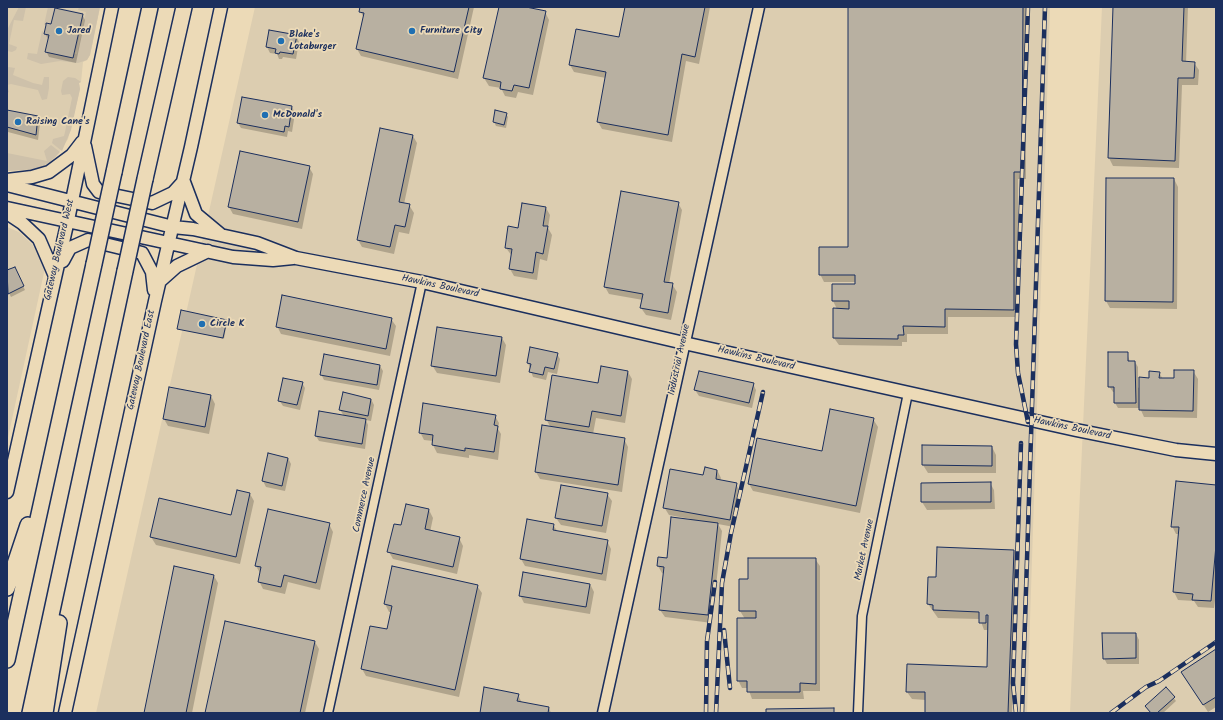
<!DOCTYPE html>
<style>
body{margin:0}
#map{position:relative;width:1223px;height:720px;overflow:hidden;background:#ecdab7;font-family:Kalam,sans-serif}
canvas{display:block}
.frame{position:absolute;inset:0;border:8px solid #1b2f5e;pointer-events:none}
</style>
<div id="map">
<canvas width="1223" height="720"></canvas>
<div class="frame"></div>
</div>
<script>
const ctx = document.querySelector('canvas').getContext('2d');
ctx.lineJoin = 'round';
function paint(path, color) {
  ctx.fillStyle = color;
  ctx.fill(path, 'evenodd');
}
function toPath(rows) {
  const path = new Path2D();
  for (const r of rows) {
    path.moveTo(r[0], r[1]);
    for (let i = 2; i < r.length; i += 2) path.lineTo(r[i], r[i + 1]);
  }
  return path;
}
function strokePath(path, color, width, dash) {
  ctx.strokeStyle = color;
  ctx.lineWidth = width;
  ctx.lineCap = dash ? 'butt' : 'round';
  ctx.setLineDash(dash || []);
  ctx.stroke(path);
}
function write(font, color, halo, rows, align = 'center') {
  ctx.font = font + ' Kalam,sans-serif';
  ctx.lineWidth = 3.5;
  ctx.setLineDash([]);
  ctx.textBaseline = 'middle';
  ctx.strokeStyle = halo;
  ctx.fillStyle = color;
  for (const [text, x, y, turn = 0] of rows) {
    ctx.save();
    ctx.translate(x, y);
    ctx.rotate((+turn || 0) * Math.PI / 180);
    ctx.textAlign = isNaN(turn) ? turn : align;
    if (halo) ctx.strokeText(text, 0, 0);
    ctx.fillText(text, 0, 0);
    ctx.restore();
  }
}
const built = toPath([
 [7,7,100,7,90,55,87,60,83,62,81,82,79,83,80,89,68,139,56,157,38,169,7,171],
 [255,7,1050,7,1027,713,96,713],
 [1102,7,1216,7,1216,713,1070,713],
 [7,227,19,232,33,245,45,268,7,442]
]);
const green = toPath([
 [19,7,26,7,23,21,14,20,9,44,17,47,16,50,12,52,7,51,7,30],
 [48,7,56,7,84,13,76,52,75,52,83,14,55,8,51,24,47,23,46,25,44,25],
 [79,7,100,7,90,55,87,60,78,63,60,61,41,64,27,59,28,53,37,54,42,31,49,35,45,52,73,58,74,54,77,54,86,12,78,10],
 [9,67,15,68,13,75,33,83,42,85,44,77,49,77,49,88,47,99,42,100,38,90,11,84,7,85,9,92,7,93,7,68],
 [68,77,75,78,81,82,79,83,80,89,71,130,62,151,52,143,53,139,64,136,65,132,72,98,70,94,62,95,61,91,63,81],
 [51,145,60,152,50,162,38,169,7,171,7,153,47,161,44,151]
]);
const shadow = toPath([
 [358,7,474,7,458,79,361,56,357,49,364,18],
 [500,7,522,7,545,12,549,20,533,95,518,92,516,98,505,96,501,88,489,86,484,78],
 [626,7,710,7,699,64,686,61,672,142,602,129,598,122,606,78,574,72,570,65,620,38],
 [849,7,1026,7,1026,179,1018,179,1018,317,948,317,948,334,907,334,907,342,902,342,902,346,839,345,834,338,837,309,833,301,833,285,856,285,856,282,824,282,820,274,849,248],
 [1114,7,1188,7,1186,63,1194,63,1199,70,1198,85,1182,85,1179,168,1113,166,1109,158],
 [82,14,85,20,76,63,49,57,46,51,49,40,45,34,52,25],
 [270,31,296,36,299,42,296,59,283,57,282,59,279,59,277,54,270,53,267,47],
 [292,107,295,113,292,132,288,131,287,137,241,128,238,123],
 [7,111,37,117,40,123,38,140,8,132,7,134],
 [506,114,508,117,506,128,496,126,494,122],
 [413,136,417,143,404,204,409,205,414,213,409,234,399,232,394,254,362,247,358,240],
 [309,167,313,174,302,229,233,214,229,207],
 [1174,179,1178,187,1177,309,1110,308,1106,301],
 [678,203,682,210,669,284,672,284,677,292,671,320,646,315,641,308,643,300,609,294,605,287],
 [546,208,550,215,548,228,552,235,547,261,540,259,537,280,514,276,510,269,512,256,506,248,519,229],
 [14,268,25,290,11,297,7,289,7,271],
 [391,319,396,326,390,356,281,334,277,326],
 [227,321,224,339,178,328],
 [502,338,506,345,500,383,437,373,432,365],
 [531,348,557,354,560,359,557,374,548,372,546,380,533,377,528,363],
 [1127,353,1130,362,1135,362,1138,367,1138,388,1159,373,1163,379,1175,379,1193,371,1198,379,1197,418,1144,417,1140,408,1118,408,1115,403,1115,392,1113,392,1109,386],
 [380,366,383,371,379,390,324,380,321,374],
 [628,372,632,379,625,423,596,418,593,434,624,439,628,447,622,492,540,479,536,472,551,428,546,419],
 [302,383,305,388,300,410,283,406,279,400],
 [753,384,756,390,752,408,699,396,695,390],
 [170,388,211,396,215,404,209,434,168,426,164,419],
 [371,399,374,405,371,421,366,420,368,425,365,449,319,441,316,436,344,416,340,410],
 [495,416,499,423,498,429,501,434,498,460,469,455,469,458,437,453,433,445,433,441,424,440,420,432],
 [873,419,878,427,860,513,753,491,749,484,822,452],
 [923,446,992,447,996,455,996,473,928,473,923,465],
 [288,458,291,464,285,491,266,487,263,481],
 [717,470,721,478,720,481,736,484,740,492,734,527,718,524,722,531,712,623,665,617,660,610,664,574,662,573,658,566,668,560,691,519,669,515,664,507,704,476],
 [990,483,994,490,995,509,927,510,922,502,922,484],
 [1216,486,1216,593,1214,608,1198,607,1194,601,1178,600,1174,592,1179,534,1176,534,1172,526],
 [250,494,254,501,240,564,156,545,151,537,232,516],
 [607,494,612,501,606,533,561,525,556,518],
 [429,510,433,518,430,532,459,538,463,546,457,574,393,559,389,552,402,526],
 [329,524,333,532,320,590,288,582,285,594,263,589,259,581,260,573,256,566],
 [553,525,558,532,607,541,611,549,606,581,525,566,521,559],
 [1014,550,1018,558,1012,713,926,713,926,700,912,699,907,692,988,668,989,630,984,630,980,619,938,618,928,604,929,578,937,578],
 [815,559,820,566,820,691,803,691,804,699,752,699,748,688,742,688,738,680,745,619,740,611,740,580,749,580],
 [393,567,477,586,482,593,459,697,366,676,362,669,388,631,392,612,389,612,385,604],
 [214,576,218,583,192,713,145,713],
 [590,584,594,592,590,614,524,603,520,595],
 [1136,634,1139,640,1139,664,1107,664,1104,658],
 [315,642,319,649,305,713,206,713],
 [1216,650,1216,707,1208,712,1187,679],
 [1166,688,1176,701,1163,713,1151,713],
 [518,695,522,703,549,708,551,713,481,713]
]);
const building = toPath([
 [360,7,469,7,454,72,356,49,364,13,359,12,360,7],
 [499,7,526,7,546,11,529,88,514,85,512,91,500,89,501,82,483,78,499,7],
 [625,7,705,7,695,57,682,54,668,135,597,122,606,72,569,65,576,29,619,37,625,7],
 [848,7,1023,7,1022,172,1014,172,1014,310,945,309,945,327,903,326,904,335,898,335,898,339,833,338,833,308,849,309,849,301,832,301,832,284,855,284,855,275,819,275,819,247,848,247,848,7],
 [1113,7,1184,7,1182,61,1195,62,1194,78,1178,78,1175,161,1108,158,1113,7],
 [55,8,83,14,73,58,45,52,49,35,44,34,46,25,46,23,51,24,55,8],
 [269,30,297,35,293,54,280,52,279,54,275,53,276,49,266,47,269,30],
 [242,97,292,106,289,127,285,126,284,132,237,123,242,97],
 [7,110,38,116,36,135,7,127,7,110],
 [495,110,507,113,504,125,493,122,495,110],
 [380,128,413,135,399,202,410,204,405,227,395,225,390,247,357,240,380,128],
 [240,151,310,166,298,222,228,207,240,151],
 [1106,178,1174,178,1173,302,1105,301,1106,178],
 [621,191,679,202,664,282,673,283,668,313,640,308,643,294,604,287,621,191],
 [522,203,546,207,543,226,548,226,543,254,536,252,533,273,509,269,512,249,505,248,508,226,518,228,522,203],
 [15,267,24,286,8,294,7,270,15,267],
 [282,295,392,318,386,349,276,327,282,295],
 [181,310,227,320,223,338,177,329,181,310],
 [437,327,502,337,496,376,431,366,437,327],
 [530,347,558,353,554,369,545,367,543,375,529,372,531,364,527,363,530,347],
 [1108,352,1128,352,1128,361,1135,361,1136,403,1114,403,1114,387,1108,387,1108,352],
 [324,354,380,365,377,385,320,375,324,354],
 [601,366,628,371,621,416,592,411,589,427,545,420,552,375,598,383,601,366],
 [1174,370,1194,370,1193,411,1139,410,1139,377,1149,378,1149,371,1160,372,1159,378,1174,378,1174,370],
 [699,371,754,383,749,403,694,390,699,371],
 [283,378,303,382,297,405,278,401,283,378],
 [169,387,211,395,205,427,163,419,169,387],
 [343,392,371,399,368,416,339,410,343,392],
 [423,403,496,415,494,425,498,426,494,452,465,448,465,451,432,445,433,435,419,433,423,403],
 [830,409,874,418,856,506,748,484,757,438,822,451,830,409],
 [319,411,366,419,362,444,315,436,319,411],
 [542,425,625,438,618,485,535,472,542,425],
 [922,445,992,446,992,466,922,465,922,445],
 [268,453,288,458,282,486,262,481,268,453],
 [705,467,717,470,716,479,737,483,730,520,663,508,670,469,703,475,705,467],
 [1176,481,1216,485,1216,545,1211,601,1192,600,1193,594,1173,592,1179,527,1171,527,1176,481],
 [991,482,991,502,921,502,921,483,991,482],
 [561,485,608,493,602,526,555,518,561,485],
 [237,490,250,493,236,557,150,537,159,498,231,515,237,490],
 [406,504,429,509,425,529,460,537,453,567,387,552,394,524,401,525,406,504],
 [268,509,330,523,316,583,284,575,281,587,258,582,261,567,255,566,268,509],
 [671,517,718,523,708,615,659,610,664,567,657,566,658,557,667,558,671,517],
 [527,519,554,524,553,530,608,540,602,574,520,559,527,519],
 [937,547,1014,550,1008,713,925,713,925,692,906,692,907,664,987,667,988,615,986,615,986,623,979,623,979,612,933,610,933,605,927,604,928,577,936,577,937,547],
 [748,558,816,558,816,684,800,683,800,692,747,692,747,681,737,681,737,618,756,618,756,611,739,611,739,579,748,579,748,558],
 [174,566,214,575,186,713,144,713,174,566],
 [392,566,478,585,455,690,361,669,370,626,387,629,392,606,384,604,392,566],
 [523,572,590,584,586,607,519,596,523,572],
 [225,621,315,641,300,713,205,713,225,621],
 [1102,633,1136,633,1136,658,1103,659,1102,633],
 [1216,649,1216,697,1203,705,1181,672,1216,649],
 [484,687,519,694,517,701,549,707,548,713,480,713,484,687],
 [1166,687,1175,697,1157,713,1151,713,1145,706,1166,687],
 [834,708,834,713,766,713,766,709,834,708]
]);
const minor = toPath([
 [328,713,422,282],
 [858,713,862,616,908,393]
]);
const tertiary = toPath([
 [603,713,759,7]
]);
const secondary = toPath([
 [85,146,93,184,99,192,152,203,173,193,182,183],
 [7,180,32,177,49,172,72,155,82,142],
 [184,182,196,214,220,234],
 [7,185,173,227,193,229,257,243,296,258,422,282,684,343,1076,430,1176,450,1216,454],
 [7,208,233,257,273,260,293,258],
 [7,213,22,223,39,239,55,276],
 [63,261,70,248,88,240,142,253,152,272,154,290],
 [159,282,177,266,208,251],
 [7,492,68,220,112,7],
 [65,713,155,301,191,147,221,7]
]);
const motorway = toPath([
 [114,172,150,7],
 [145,179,184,7],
 [7,588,28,525],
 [7,660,94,264],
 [30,713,125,271],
 [45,713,59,623]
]);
const rail = toPath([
 [1028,7,1016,344,1018,373,1028,422],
 [724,630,730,688],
 [706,713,707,641,715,582],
 [716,713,722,583,731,533,763,392],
 [1016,713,1013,683,1021,443],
 [1022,713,1045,7],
 [1111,713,1146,687,1159,681,1216,642]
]);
const motorwayBridge = toPath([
 [94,264,114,172],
 [125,271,145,179]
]);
const markers = [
 [59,31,4,"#1f6fb2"],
 [412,31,4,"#1f6fb2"],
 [281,41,4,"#1f6fb2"],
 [265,115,4,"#1f6fb2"],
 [18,122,4,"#1f6fb2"],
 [202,324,4,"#1f6fb2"]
];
const poiNames = [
 ["Jared",67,31],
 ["Furniture City",420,31],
 ["Blake's",289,35],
 ["Lotaburger",289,47],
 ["McDonald's",273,115],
 ["Raising Cane's",26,122],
 ["Circle K",210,324]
];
const streetNames = [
 ["Gateway Boulevard West",60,250,-77],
 ["Hawkins Boulevard",440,287,12],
 ["Hawkins Boulevard",756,359,13],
 ["Gateway Boulevard East",142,360,-78],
 ["Industrial Avenue",680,360,-78],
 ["Hawkins Boulevard",1072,429,12],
 ["Commerce Avenue",365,495,-78],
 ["Market Avenue",865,550,-78]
];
paint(built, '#dccdb0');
paint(green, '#cec1aa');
paint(shadow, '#0003');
paint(building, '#b8b0a1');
strokePath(building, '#1b2f5e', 1);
strokePath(minor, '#1b2f5e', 11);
strokePath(tertiary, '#1b2f5e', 13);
strokePath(secondary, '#1b2f5e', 15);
strokePath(motorway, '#1b2f5e', 18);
strokePath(minor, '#ecdab7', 8);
strokePath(tertiary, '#ecdab7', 10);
strokePath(secondary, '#ecdab7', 12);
strokePath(motorway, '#ecdab7', 15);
strokePath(rail, '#1b2f5e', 4.5);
strokePath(rail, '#ecdab7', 3, [9]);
strokePath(motorwayBridge, '#1b2f5e', 18, []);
strokePath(motorwayBridge, '#ecdab7', 15);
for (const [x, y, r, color] of markers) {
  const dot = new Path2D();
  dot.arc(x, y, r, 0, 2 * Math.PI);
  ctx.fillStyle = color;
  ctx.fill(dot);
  strokePath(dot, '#ecdab7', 1.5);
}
write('bold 10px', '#1b2f5e', '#ecdab7', poiNames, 'left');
write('10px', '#1b2f5e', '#ecdab7', streetNames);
</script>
